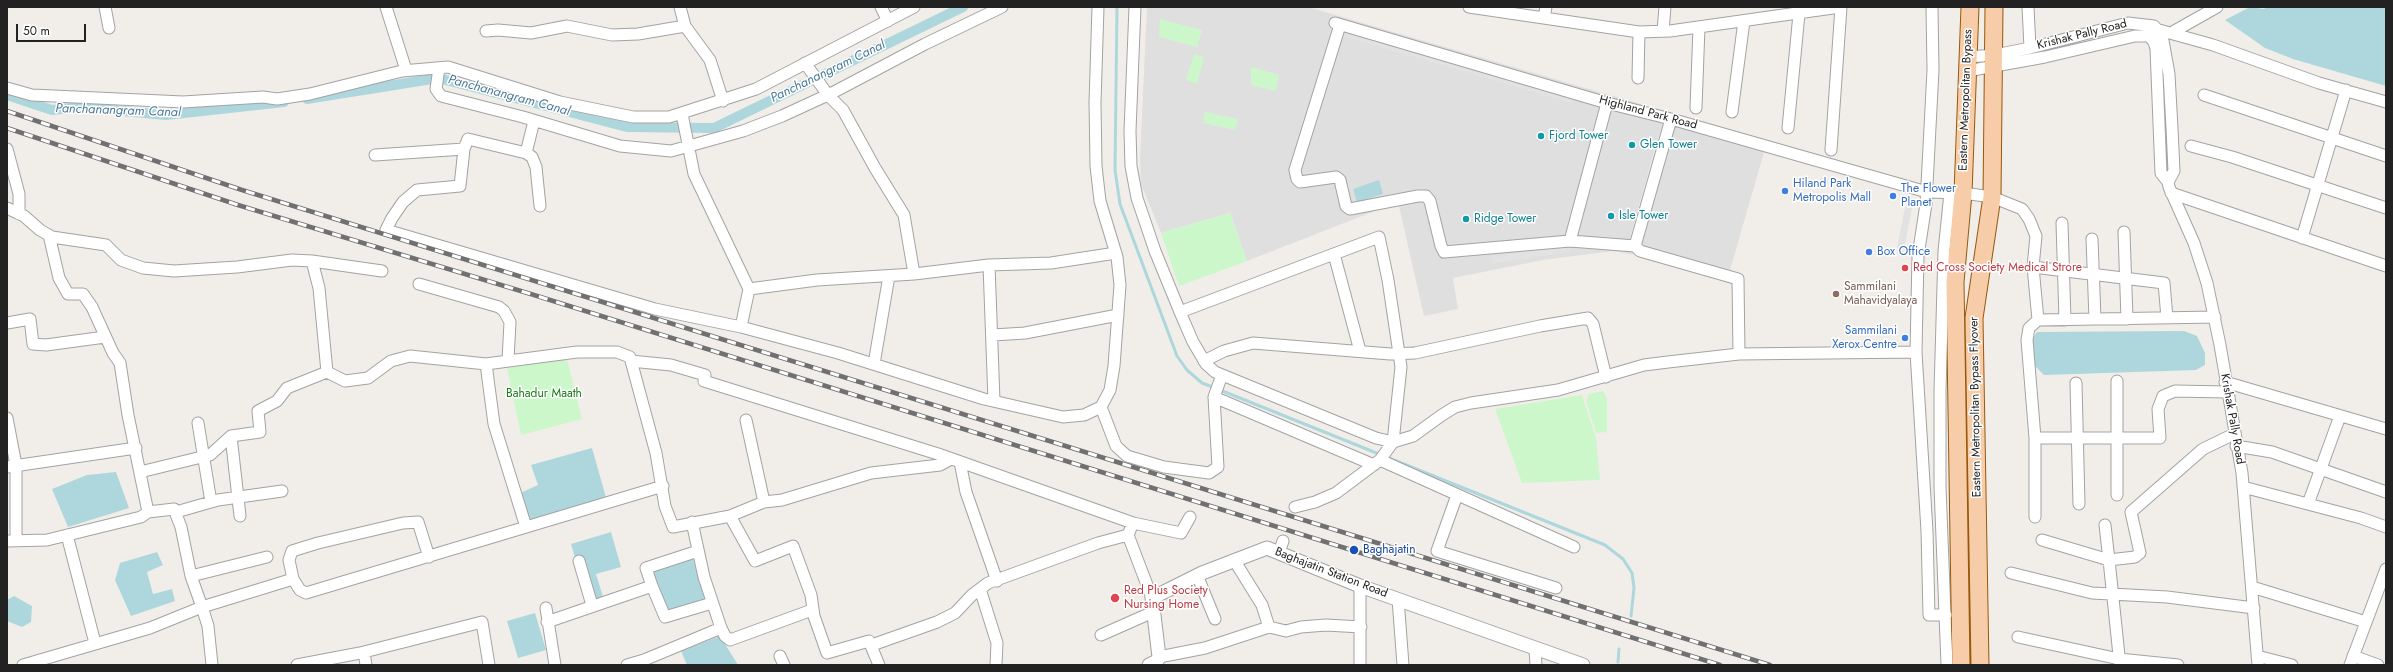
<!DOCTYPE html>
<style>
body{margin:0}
#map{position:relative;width:2393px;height:672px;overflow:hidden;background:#f1eee9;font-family:Jost,sans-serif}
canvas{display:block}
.frame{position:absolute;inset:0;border:8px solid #222;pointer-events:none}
.scale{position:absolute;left:16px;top:24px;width:70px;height:18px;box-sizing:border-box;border:2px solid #222;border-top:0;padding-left:5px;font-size:12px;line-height:14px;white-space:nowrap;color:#222;-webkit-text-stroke:3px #fff;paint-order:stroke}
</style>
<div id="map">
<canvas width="2393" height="672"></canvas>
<div class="frame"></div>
<div class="scale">50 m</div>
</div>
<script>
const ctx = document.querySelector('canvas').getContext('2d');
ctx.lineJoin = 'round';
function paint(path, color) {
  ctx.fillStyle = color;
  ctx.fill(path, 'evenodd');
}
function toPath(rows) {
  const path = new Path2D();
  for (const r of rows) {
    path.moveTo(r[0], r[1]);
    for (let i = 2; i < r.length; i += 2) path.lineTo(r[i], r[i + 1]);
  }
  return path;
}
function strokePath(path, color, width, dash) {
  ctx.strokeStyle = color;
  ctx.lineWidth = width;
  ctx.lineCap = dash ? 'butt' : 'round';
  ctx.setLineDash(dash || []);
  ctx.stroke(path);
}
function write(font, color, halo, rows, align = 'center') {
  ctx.font = font + ' Jost,sans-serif';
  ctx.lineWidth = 3;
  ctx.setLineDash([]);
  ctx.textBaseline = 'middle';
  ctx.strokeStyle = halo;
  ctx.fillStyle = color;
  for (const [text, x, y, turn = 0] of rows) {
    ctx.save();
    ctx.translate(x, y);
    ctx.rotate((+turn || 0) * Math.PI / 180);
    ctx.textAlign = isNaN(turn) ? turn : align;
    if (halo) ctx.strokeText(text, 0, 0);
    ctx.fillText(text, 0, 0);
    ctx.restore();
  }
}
const residential = toPath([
 [1147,7,1308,7,1668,112,1657,141,1629,242,1637,252,1635,255,1613,251,1543,260,1453,278,1458,309,1424,316,1398,202,1247,261,1230,213,1161,233,1141,184,1140,157],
 [1674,124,1765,149,1730,270,1644,247,1640,243]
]);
const park = toPath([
 [1160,19,1202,30,1197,47,1159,37],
 [1194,54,1204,57,1197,84,1186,80],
 [1251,67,1279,75,1276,91,1251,85],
 [1205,112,1238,119,1235,130,1203,123],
 [1230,213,1247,261,1179,286,1161,233],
 [567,359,582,419,521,435,507,368],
 [1603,391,1607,398,1607,432,1596,433,1586,401,1589,394],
 [1582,395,1596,438,1600,480,1522,483,1495,409]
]);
const parking = toPath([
 [1344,30,1573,97,1571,103,1342,36],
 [1905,207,1912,208,1904,249,1897,248],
 [1570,245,1571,252,1492,264,1491,257]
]);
const water = toPath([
 [2250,7,2264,9,2267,7,2386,7,2386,86,2293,59,2265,48,2225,20],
 [1379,180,1383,194,1357,202,1353,189],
 [2184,331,2197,336,2205,353,2205,365,2196,370,2044,375,2033,364,2032,340,2037,332],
 [592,448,607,501,524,523,516,495,538,485,531,465],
 [116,472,129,508,68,527,52,489,87,475],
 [611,532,621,567,596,574,604,600,589,604,571,544],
 [157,552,163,565,147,572,153,594,172,589,175,601,131,616,115,580,120,563],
 [693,559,706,603,667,615,653,572],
 [14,596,32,606,31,622,22,627,7,621,7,600],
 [535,613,546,650,518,658,507,621],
 [720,636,738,665,687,665,681,651]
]);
const stream = toPath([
 [1117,7,1115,170,1120,204,1177,356,1187,370,1202,383,1215,388],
 [1220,390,1605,545,1623,559,1632,573,1634,588,1631,616],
 [1618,662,1619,649]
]);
const canal = toPath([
 [7,95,52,110,80,107,166,115,284,102],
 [307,99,438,78,627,127,714,128,963,7]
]);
const minor = toPath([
 [105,7,109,28],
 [386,7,406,70],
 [881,7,888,21],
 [1135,7,1130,131,1131,166,1137,198,1155,251,1180,312,1193,342,1206,364,1215,372,1376,438,1393,442,1401,367,1388,280,1379,237,1180,312],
 [1469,7,1639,32,1670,31,1840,7],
 [1932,7,1933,70,1926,204,1918,256,1916,352,1927,531,1929,615,1946,615],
 [2028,7,2030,48],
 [1544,18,1546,7],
 [1335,23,1607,103,1671,119,1927,192,1963,193,1992,197,2022,209,2029,219,2036,236,2033,267,2038,320,2215,317],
 [1340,25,1295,170,1297,179,1300,182,1336,177,1340,180,1346,206,1350,209,1418,196,1426,196,1430,201,1441,246,1444,252,1570,241,1635,246,1640,251,1738,279,1739,354],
 [685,26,710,60,723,101],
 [486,31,498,30,531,33,567,26,612,35,638,34,685,26,680,7],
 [1663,31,1665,7],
 [2157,31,2159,30,2213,45,2319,83,2386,102],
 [2171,33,2217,7],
 [1968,57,1995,55,2030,48,2128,23,2154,26,2162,35,2169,74,2172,128,2174,171,2168,182,2169,187,2194,243,2207,283,2220,345,2242,473,2258,665],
 [805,63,828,95,843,110,875,168,904,215,914,274,989,265,994,401],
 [439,68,436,89,441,96,523,117,620,146,671,151,743,131,782,116,832,93,925,44,1002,7],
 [1967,71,2045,57,2135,36,2149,36,2154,42,2156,49,2161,173,2168,182],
 [1638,78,1639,32],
 [7,88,32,95,183,102,263,97,277,99,310,94,402,71,448,67,560,102,633,117,669,117,756,89,914,7],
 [2204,95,2386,156],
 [1696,108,1699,27],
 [1732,112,1744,21],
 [682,114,694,174,749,289,817,280,914,274],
 [1788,128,1799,14],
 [2191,146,2232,157,2386,208],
 [7,149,19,194,19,214],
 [464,149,460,186,417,190,403,202,392,218,386,230,655,309,741,327,838,353,984,399,1063,417,1084,415,1101,407,1110,390,1114,366,1120,285,1117,257,1100,201,1096,166,1095,103,1098,7],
 [1831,150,1841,7],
 [526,153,532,157,536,167,540,206],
 [375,155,464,149,468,139,526,153,534,121],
 [2171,193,2386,266],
 [7,208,24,216,40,230,52,237,106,245,121,260,143,268,174,271,237,267,292,260,312,261,319,288,327,372,345,381,368,378,391,361,410,356,486,364,577,352,617,352,630,357,656,453,665,506,673,527,730,516,755,561,793,546,811,595,814,616,827,653,869,641,879,665],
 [2062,223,2065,320],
 [2124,232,2127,319],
 [49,235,59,278,68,294,83,294,92,307,113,353,120,363,128,415,148,512],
 [2302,238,2346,90],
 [2092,239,2095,319],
 [1570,241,1607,103],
 [1635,246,1671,119],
 [1334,254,1360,351],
 [312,261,382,271],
 [989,265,1051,263,1116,253],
 [2033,267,2164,283,2167,318],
 [419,284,499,307,504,311,510,322,508,360],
 [7,323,30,319,33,344,46,345,105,337],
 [741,327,749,289],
 [993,335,1025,333,1118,315],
 [631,361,671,365,705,375,704,381,938,454,1133,523,1128,535],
 [1204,361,1224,351,1253,343,1390,354,1415,353,1540,326,1588,318,1593,324,1606,377],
 [486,364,494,424,526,527],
 [874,364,889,276],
 [2117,381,2117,495],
 [2225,382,2386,429],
 [2076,383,2079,504],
 [1214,397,1374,465],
 [1101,407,1116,446,1127,456,1164,467,1209,473,1218,467,1214,397,1222,375],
 [7,418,16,465,16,540],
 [746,420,764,502],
 [198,423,211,502],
 [231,436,240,516],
 [2035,438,2160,438,2158,409,2163,396,2175,391,2227,392],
 [2236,446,2272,452,2386,492],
 [1380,460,1574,547],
 [960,462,966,492,997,581],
 [7,467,136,448],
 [140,472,210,455,231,436,260,432,258,411,277,401,287,388,327,372],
 [2243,487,2361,518,2386,527],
 [1457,495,1437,551,1556,588],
 [2308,504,2340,416],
 [1295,507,1315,502,1336,493,1380,460,1393,442,1413,436,1442,415,1455,407,1471,403,1558,390,1644,365,1668,362,1739,354,1916,352],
 [176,512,218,500,282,491],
 [730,516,764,502,782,500,871,473,940,465,951,459],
 [2035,517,2035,438,2027,340,2029,328,2038,320],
 [692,522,704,577,721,628],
 [1133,523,1181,533,1190,517],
 [2105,525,2109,560,2135,557,2140,553,2131,512,2203,449,2234,434],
 [67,535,95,643],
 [2042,540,2109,560,2120,665],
 [7,541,47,540,141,517,148,512,174,509,181,527,191,576,202,607,150,628,23,665],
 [1279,553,1283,541],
 [1234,560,1262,605,1269,627],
 [579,561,592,605],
 [2011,573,2092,593,2167,597,2254,608],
 [1197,575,1215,619],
 [191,576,267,557],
 [293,579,289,560,292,551,318,543,403,523,418,522,429,557],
 [652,586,665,617,712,603],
 [1360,586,1360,665],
 [2252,587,2366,622],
 [980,589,997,643,996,665],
 [1398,599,1403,665],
 [546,608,555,665],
 [547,622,652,586,646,568,698,551],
 [1101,635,1153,612],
 [2018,637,2119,659,2178,665],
 [872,645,937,622,955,613,972,595,988,583,1098,543,1128,535,1152,598],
 [1535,650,1536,665],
 [364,652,366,665],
 [780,656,784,665],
 [2257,656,2292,665],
 [2353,656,2378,665],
 [1159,657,1205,648,1269,627,1286,631,1301,627,1326,625,1361,627],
 [212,665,208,626,202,607,293,579,300,590,306,593,663,486],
 [297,665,360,653,482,622,489,665],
 [627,665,644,660,721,628,725,636,730,640,812,610],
 [1947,665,1940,487,1940,391,1944,251,1950,193],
 [2350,665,2386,569]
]);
const tertiary = toPath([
 [1149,665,1157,661,1159,657,1152,598,1202,573,1267,548,1360,586,1583,665]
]);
const primary = toPath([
 [1961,665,1955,282,1963,193,1970,7],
 [1980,665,1974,318,1992,197,1994,7]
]);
const rail = toPath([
 [7,111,242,190,1770,665],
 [7,128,238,205,534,295,1720,665]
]);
const markers = [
 [1541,136,4,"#0f9aa8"],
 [1632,145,4,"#0f9aa8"],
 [1785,191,4,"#3f7fe0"],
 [1893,196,4,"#3f7fe0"],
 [1611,216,4,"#0f9aa8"],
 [1466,219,4,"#0f9aa8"],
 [1869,252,4,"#3f7fe0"],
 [1905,268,4,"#e0444e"],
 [1836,294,4,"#8d6e63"],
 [1905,338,4,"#3f7fe0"],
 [1354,550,5,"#1a4fb4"],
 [1115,598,5,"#e0444e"]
];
const streetNames = [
 ["Krishak Pally Road",2082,35,-14],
 ["Eastern Metropolitan Bypass",1966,100,-88],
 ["Highland Park Road",1648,113,15],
 ["Eastern Metropolitan Bypass Flyover",1976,407,-91],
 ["Krishak Pally Road",2232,419,80],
 ["Baghajatin Station Road",1331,573,21]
];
const cultureNames = [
 ["Fjord Tower",1549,136],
 ["Glen Tower",1640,145],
 ["Isle Tower",1619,216],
 ["Ridge Tower",1474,219]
];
const shopNames = [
 ["Hiland Park",1793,184],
 ["Metropolis Mall",1793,198],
 ["The Flower",1901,189],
 ["Planet",1901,203],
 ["Box Office",1877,252],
 ["Sammilani",1897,331,"right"],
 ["Xerox Centre",1897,345,"right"]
];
const healthNames = [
 ["Red Cross Society Medical Strore",1913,268],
 ["Red Plus Society",1124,591],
 ["Nursing Home",1124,605]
];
const educationNames = [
 ["Sammilani",1844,287],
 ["Mahavidyalaya",1844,301]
];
const parkNames = [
 ["Bahadur Maath",544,394]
];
const transitNames = [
 ["Baghajatin",1363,550]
];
const waterNames = [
 ["Panchanangram Canal",828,72,-26],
 ["Panchanangram Canal",509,96,15],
 ["Panchanangram Canal",118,111,2]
];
paint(residential, '#e0dfdf');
paint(park, '#ccf7cb');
paint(parking, '#e2e2e2');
paint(water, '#add7dc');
strokePath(stream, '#add7dc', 3);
strokePath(canal, '#add7dc', 10);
strokePath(minor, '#a3a3a3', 13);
strokePath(tertiary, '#a3a3a3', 15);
strokePath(primary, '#975809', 19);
strokePath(minor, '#fff', 11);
strokePath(tertiary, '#fff', 13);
strokePath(primary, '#f7cda9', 17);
strokePath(rail, '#707070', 4.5);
strokePath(rail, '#fff', 3, [9]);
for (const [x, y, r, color] of markers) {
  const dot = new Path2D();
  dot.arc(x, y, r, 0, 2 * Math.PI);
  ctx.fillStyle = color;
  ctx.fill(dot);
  strokePath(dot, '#fff', 1.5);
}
write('12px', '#222', '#fff', streetNames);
write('12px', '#0d838f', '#fff', cultureNames, 'left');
write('12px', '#366cbe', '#fff', shopNames, 'left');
write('12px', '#be3a42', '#fff', healthNames, 'left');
write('12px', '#785e54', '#fff', educationNames, 'left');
write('12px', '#167d13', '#fff', parkNames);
write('12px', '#164399', '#fff', transitNames, 'left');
write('italic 13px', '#497896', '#fff', waterNames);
</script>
